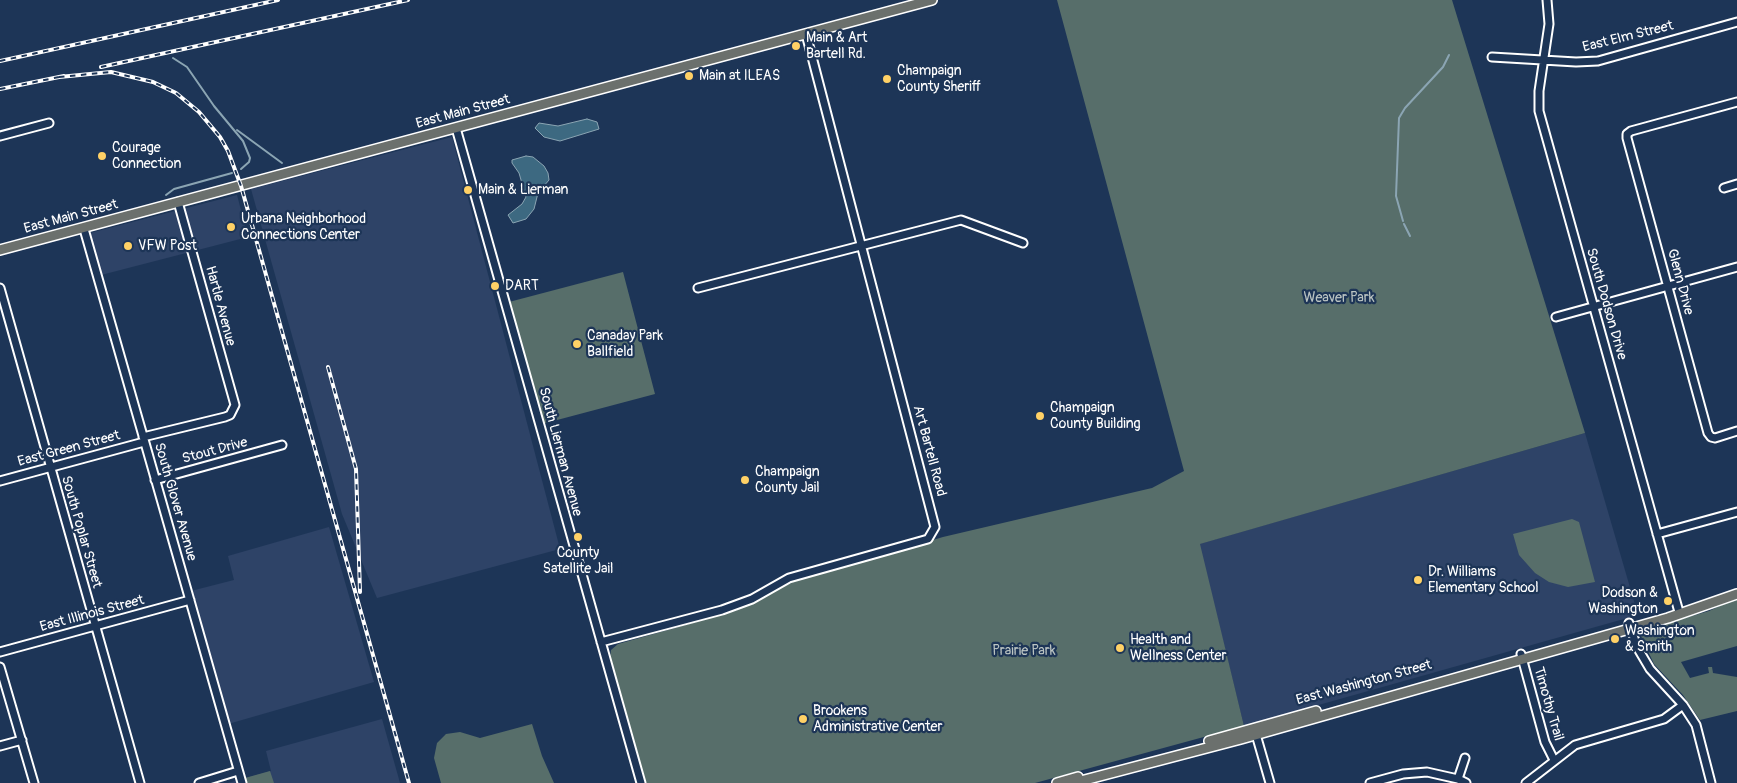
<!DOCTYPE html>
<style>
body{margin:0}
canvas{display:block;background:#1d3557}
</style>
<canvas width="1737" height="783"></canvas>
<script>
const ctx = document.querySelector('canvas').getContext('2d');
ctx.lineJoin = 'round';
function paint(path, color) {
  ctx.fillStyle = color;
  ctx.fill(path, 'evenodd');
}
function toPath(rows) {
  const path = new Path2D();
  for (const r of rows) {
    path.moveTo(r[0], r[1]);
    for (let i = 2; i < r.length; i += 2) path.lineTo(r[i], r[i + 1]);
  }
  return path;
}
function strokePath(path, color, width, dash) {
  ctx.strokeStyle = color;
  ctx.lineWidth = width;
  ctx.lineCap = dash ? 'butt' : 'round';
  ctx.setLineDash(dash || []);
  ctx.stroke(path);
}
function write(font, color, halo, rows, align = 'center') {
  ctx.font = font + ' Pangolin,sans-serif';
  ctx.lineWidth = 4.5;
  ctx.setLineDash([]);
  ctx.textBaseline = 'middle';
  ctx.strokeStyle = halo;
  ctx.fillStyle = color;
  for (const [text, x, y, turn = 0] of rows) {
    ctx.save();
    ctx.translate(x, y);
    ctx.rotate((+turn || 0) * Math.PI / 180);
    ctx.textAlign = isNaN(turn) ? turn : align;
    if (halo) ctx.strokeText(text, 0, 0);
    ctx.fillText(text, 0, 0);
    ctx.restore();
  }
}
const built = toPath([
 [452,137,560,549,377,598,342,514,251,189],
 [237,195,248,237,101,275,90,233],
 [1585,433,1638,615,1244,726,1199,544],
 [329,527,374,682,228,724,191,591,234,580,228,556],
 [382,719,400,783,228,783,271,771,266,751]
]);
const green = toPath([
 [1057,0,1452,0,1585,433,1200,544,1244,726,1035,783,645,783,610,658,611,650,618,644,735,611,795,581,943,537,1152,488,1184,471],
 [623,272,655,394,542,424,509,302],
 [1572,519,1579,522,1595,582,1568,587,1549,582,1535,573,1519,555,1513,534],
 [1737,598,1737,646,1681,662,1690,678,1709,673,1708,667,1712,667,1713,673,1737,677,1737,711,1700,720,1683,695,1654,664,1640,634,1644,630,1709,611],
 [532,724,542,756,554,783,441,783,434,758,437,743,446,734,460,732,480,738],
 [270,771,274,783,247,783,245,778]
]);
const water = toPath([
 [587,119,597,122,599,129,560,141,544,137,535,128,539,123,558,126,587,119],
 [526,156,533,157,544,166,548,173,549,180,538,193,534,209,526,219,513,223,508,215,522,204,526,197,519,173,512,163,512,160,526,156]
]);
const stream = toPath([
 [173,58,187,67,214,106,243,141,250,158,249,162,241,169],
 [237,130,282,163],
 [166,195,174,189,232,173],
 [1403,221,1396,196,1399,118,1405,108,1443,67,1449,55],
 [1404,224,1410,236]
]);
const minor = toPath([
 [1547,0,1549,24,1539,91,1539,111,1679,612],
 [1492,57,1576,62,1598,61,1737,22],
 [1737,102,1631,131,1627,134,1627,138,1708,433,1711,437,1715,438,1737,431],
 [456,128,641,783],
 [0,136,49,123],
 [1724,188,1737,184],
 [84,229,242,783],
 [0,288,140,783],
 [698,288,961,220,1023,243],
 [1556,317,1737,267],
 [143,437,225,417,230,415,235,405,178,202],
 [155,480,282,445],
 [0,481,144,442],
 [1657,534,1737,512],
 [1629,623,1637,647,1650,669,1683,705,1696,725,1711,783],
 [601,642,722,610,752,599,789,578,928,539,935,527,806,34],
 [0,652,190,600],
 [1521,654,1545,742,1554,760],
 [0,667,34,783],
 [1255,731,1270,783],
 [0,746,22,740],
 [1458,779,1465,758],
 [199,783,238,771],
 [1370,783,1403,774,1427,772,1458,779,1466,783],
 [1526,783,1575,745,1664,719,1683,705]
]);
const major = toPath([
 [0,250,932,0],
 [1209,741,1316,711],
 [1057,783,1078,777],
 [1073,783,1241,739,1668,618,1737,594]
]);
const rail = toPath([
 [0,61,278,0],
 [101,67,408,0],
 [59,77,111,72,153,82,176,93,199,112,220,137,228,151,241,186,409,783],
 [0,89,64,76],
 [328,367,356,469,360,592]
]);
const markers = [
 [796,46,5,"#ffd166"],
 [689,76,5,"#ffd166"],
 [887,79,5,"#ffd166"],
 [102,156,5,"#ffd166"],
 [468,190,5,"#ffd166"],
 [231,227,5,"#ffd166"],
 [128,246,5,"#ffd166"],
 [495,286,5,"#ffd166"],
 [577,344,5,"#ffd166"],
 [1040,416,5,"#ffd166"],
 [745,480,5,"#ffd166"],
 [578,537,5,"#ffd166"],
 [1418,580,5,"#ffd166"],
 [1668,601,5,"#ffd166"],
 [1615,639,5,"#ffd166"],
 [1120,648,5,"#ffd166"],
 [803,719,5,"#ffd166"]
];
const streetNames = [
 ["East Elm Street",1628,37,-14],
 ["East Main Street",463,112,-15],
 ["East Main Street",71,217,-15],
 ["Glenn Drive",1680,282,75],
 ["South Dodson Drive",1606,304,74],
 ["Hartle Avenue",220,306,75],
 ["East Green Street",69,449,-15],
 ["Stout Drive",215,451,-15],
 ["Art Bartell Road",929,451,75],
 ["South Lierman Avenue",560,452,75],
 ["South Glover Avenue",175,502,74],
 ["South Poplar Street",81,532,74],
 ["East Illinois Street",92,614,-15],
 ["East Washington Street",1364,683,-15],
 ["Timothy Trail",1548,704,74]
];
const poiNames = [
 ["Main & Art",806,38],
 ["Bartell Rd.",806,54],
 ["Champaign",897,71],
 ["County Sheriff",897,87],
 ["Main at ILEAS",699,76],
 ["Courage",112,148],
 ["Connection",112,164],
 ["Main & Lierman",478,190],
 ["Urbana Neighborhood",241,219],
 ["Connections Center",241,235],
 ["VFW Post",138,246],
 ["DART",505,286],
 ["Canaday Park",587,336],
 ["Ballfield",587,352],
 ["Champaign",1050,408],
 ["County Building",1050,424],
 ["Champaign",755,472],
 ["County Jail",755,488],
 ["County",578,553,"center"],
 ["Satellite Jail",578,569,"center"],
 ["Dr. Williams",1428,572],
 ["Elementary School",1428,588],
 ["Dodson &",1658,593,"right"],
 ["Washington",1658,609,"right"],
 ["Washington",1625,631],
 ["& Smith",1625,647],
 ["Health and",1130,640],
 ["Wellness Center",1130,656],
 ["Brookens",813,711],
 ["Administrative Center",813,727]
];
const parkNames = [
 ["Weaver Park",1339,298],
 ["Prairie Park",1024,651]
];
paint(built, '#2e4367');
paint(green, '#576e6a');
paint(water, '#3d6981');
strokePath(water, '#8ba5b3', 1);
strokePath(stream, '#8ba5b3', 2);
strokePath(minor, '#fff', 11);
strokePath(major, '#fff', 12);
strokePath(minor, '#1d3557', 7);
strokePath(major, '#6b706d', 9);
strokePath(rail, '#fff', 4);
strokePath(rail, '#1d3557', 2, [5.5]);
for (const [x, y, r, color] of markers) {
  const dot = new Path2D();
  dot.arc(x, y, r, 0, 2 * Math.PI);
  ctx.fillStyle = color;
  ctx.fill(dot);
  strokePath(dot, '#1d3557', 2);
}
write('14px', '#fff', '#1d3557', streetNames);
write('14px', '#fff', '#1d3557', poiNames, 'left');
write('14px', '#bcc5c3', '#1d3557', parkNames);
</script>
